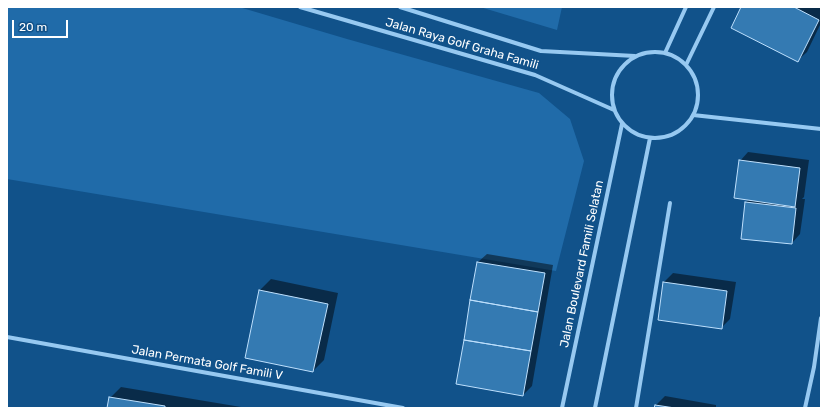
<!DOCTYPE html>
<style>
body{margin:0}
#map{position:relative;width:828px;height:415px;overflow:hidden;background:#11528a;font-family:Rubik,sans-serif}
canvas{display:block}
.frame{position:absolute;inset:0;border:8px solid #fff;pointer-events:none}
.scale{position:absolute;left:12px;top:20px;width:56px;height:18px;box-sizing:border-box;border:2px solid #fff;border-top:0;padding-left:5px;font-size:12px;line-height:14px;white-space:nowrap;color:#fff;-webkit-text-stroke:3px #11528a;paint-order:stroke}
</style>
<div id="map">
<canvas width="828" height="415"></canvas>
<div class="frame"></div>
<div class="scale">20 m</div>
</div>
<script>
const ctx = document.querySelector('canvas').getContext('2d');
ctx.lineJoin = 'round';
function paint(path, color) {
  ctx.fillStyle = color;
  ctx.fill(path, 'evenodd');
}
function toPath(rows) {
  const path = new Path2D();
  for (const r of rows) {
    if (r.length === 3) {
      path.moveTo(r[0] + r[2], r[1]);
      path.arc(r[0], r[1], r[2], 0, 2 * Math.PI);
      continue;
    }
    path.moveTo(r[0], r[1]);
    for (let i = 2; i < r.length; i += 2) path.lineTo(r[i], r[i + 1]);
  }
  return path;
}
function strokePath(path, color, width, dash) {
  ctx.strokeStyle = color;
  ctx.lineWidth = width;
  ctx.lineCap = dash ? 'butt' : 'round';
  ctx.setLineDash(dash || []);
  ctx.stroke(path);
}
function write(font, color, halo, rows, align = 'center') {
  ctx.font = font + ' Rubik,sans-serif';
  ctx.lineWidth = 3;
  ctx.setLineDash([]);
  ctx.textBaseline = 'middle';
  ctx.strokeStyle = halo;
  ctx.fillStyle = color;
  for (const [text, x, y, turn = 0] of rows) {
    ctx.save();
    ctx.translate(x, y);
    ctx.rotate((+turn || 0) * Math.PI / 180);
    ctx.textAlign = isNaN(turn) ? turn : align;
    if (halo) ctx.strokeText(text, 0, 0);
    ctx.fillText(text, 0, 0);
    ctx.restore();
  }
}
const green = toPath([
 [7,7,239,7,347,39,539,93,570,119,584,161,556,271,7,179],
 [480,7,562,7,557,30]
]);
const shadow = toPath([
 [742,7,820,7,821,23,807,52,798,60],
 [748,152,809,160,804,197,802,199,805,199,800,234,792,243,746,203,749,199,740,161],
 [487,254,553,265,532,386,523,395,478,262],
 [673,273,736,282,730,319,721,328,664,282],
 [271,279,338,293,324,360,313,371,246,357,260,290],
 [121,387,247,408,108,408,110,398],
 [665,396,716,405,716,408,655,408,656,405]
]);
const building = toPath([
 [741,7,794,7,819,20,798,62,731,28,741,7],
 [739,160,800,168,795,207,734,198,739,160],
 [745,202,796,208,792,244,741,239,745,202],
 [477,262,545,273,538,312,470,300,477,262],
 [663,282,727,291,722,329,658,320,663,282],
 [259,290,328,304,313,372,245,358,259,290],
 [470,300,538,312,531,351,464,340,470,300],
 [464,340,531,351,523,396,456,384,464,340],
 [109,397,165,406,165,408,107,408,109,397],
 [655,405,675,408,654,408,655,405]
]);
const street = toPath([
 [300,7,535,75,614,110],
 [400,7,541,51,635,56],
 [655,95,43],
 [665,53,686,7],
 [686,65,714,7],
 [693,115,821,129],
 [7,337,403,408],
 [562,408,622,124],
 [595,408,650,138],
 [636,408,670,203],
 [805,408,814,367,821,318]
]);
const streetNames = [
 ["Jalan Raya Golf Graha Famili",462,44,16],
 ["Jalan Boulevard Famili Selatan",582,264,-78],
 ["Jalan Permata Golf Famili V",207,363,10]
];
paint(green, '#206ba9');
paint(shadow, '#0007');
paint(building, '#347ab2');
strokePath(building, '#bee0fd', 1);
strokePath(street, '#97c9f1', 4);
write('12px', '#fff', '#11528a', streetNames);
</script>
